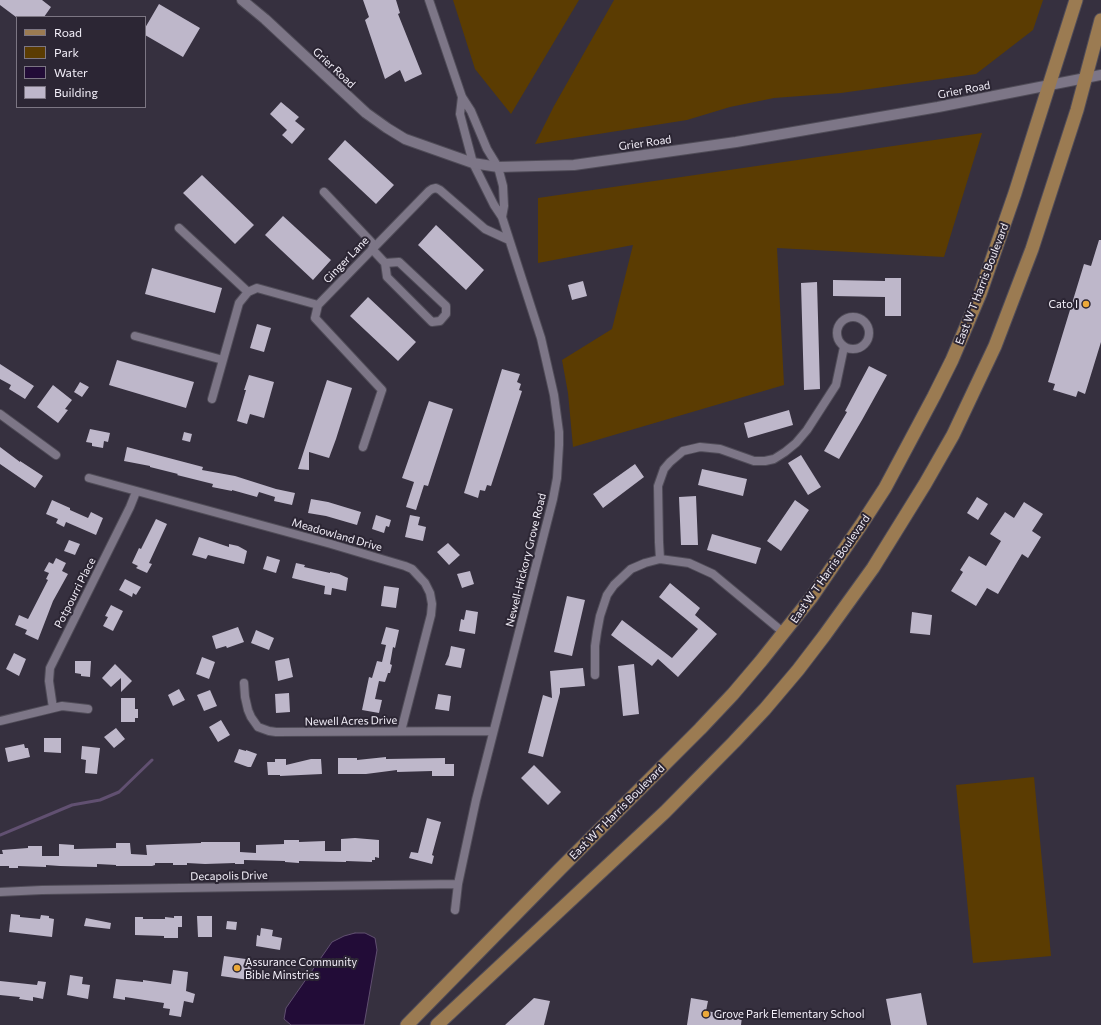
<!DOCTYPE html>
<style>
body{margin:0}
#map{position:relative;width:1101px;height:1025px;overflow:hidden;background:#36303f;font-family:Commissioner,sans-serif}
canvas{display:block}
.legend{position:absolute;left:16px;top:16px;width:130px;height:92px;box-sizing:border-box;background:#2c2634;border:1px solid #7c7683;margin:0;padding:5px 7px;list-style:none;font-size:12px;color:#f3eff9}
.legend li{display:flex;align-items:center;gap:8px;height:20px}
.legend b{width:20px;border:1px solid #7c7683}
</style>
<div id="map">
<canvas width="1101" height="1025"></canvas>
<ul class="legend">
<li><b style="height:5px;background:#9b7b52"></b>Road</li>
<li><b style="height:11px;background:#5b3c02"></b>Park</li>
<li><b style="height:11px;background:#220c37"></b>Water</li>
<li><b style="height:11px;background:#beb7ca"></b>Building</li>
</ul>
</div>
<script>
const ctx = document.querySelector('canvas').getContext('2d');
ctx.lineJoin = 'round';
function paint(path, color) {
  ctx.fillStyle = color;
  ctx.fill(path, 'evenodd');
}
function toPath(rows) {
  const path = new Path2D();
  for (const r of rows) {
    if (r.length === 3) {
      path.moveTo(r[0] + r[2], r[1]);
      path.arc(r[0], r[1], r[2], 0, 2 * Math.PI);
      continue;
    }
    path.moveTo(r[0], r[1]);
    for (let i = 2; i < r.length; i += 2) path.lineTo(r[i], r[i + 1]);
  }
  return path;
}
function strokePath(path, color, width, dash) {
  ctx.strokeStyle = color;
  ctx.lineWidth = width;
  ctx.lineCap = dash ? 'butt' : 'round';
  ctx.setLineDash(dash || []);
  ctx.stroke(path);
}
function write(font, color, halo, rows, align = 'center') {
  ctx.font = font + ' Commissioner,sans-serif';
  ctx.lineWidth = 4;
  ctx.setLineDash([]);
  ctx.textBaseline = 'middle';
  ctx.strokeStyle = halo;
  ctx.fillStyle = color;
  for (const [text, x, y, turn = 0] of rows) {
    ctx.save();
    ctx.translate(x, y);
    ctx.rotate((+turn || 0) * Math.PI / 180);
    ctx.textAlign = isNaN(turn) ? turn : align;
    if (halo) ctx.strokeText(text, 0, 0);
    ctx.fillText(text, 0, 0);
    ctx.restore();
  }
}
const green = toPath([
 [453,0,579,0,511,114,475,69],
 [614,0,1043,0,1033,30,976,74,841,93,774,98,730,107,687,120,535,144,554,106],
 [982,133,944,257,777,248,784,385,573,447,568,393,562,360,612,329,633,245,538,263,538,198],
 [1034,777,1051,956,973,963,956,785]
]);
const water = toPath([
 [355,933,365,933,375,938,377,950,364,1025,291,1025,284,1019,286,1008,332,942,344,936,355,933]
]);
const stream = toPath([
 [0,835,72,805,100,800,119,792,152,760]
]);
const building = toPath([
 [0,0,42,0,51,7,44,17,16,17,0,5],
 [363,0,396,0,400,13,398,14,422,74,405,82,400,70,385,79,365,20,369,17],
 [159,4,200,28,183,57,145,35,145,28],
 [281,102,299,117,295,121,305,129,292,144,282,135,287,130,270,114],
 [345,140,394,185,376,204,328,159],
 [202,175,254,225,235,244,183,193],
 [283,216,331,260,313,280,265,235],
 [436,225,484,270,466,290,418,245],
 [1099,240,1101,240,1101,342,1085,394,1078,391,1076,397,1053,390,1055,384,1048,382,1084,264,1091,266],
 [152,268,222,288,215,313,145,294],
 [885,278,901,278,901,316,885,316,885,297,833,296,833,280,885,281],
 [583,281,587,296,572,300,568,285],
 [817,282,820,389,804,390,801,283],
 [368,297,416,342,398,361,350,316],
 [257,324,271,328,264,352,250,348],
 [117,360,194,382,186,408,109,385],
 [0,364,34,386,25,399,9,389,11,385,0,379],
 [869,366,887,375,862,420,839,459,824,451,847,412,845,411],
 [502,369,520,374,517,382,521,384,519,390,522,391,491,486,487,485,485,491,480,490,478,498,464,493],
 [249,375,274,382,264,418,250,414,247,424,237,421,246,390,244,390],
 [327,380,352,388,336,439,329,458,309,452,309,470,298,469],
 [80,382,89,387,82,397,74,392],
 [53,385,72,400,65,409,68,410,58,423,37,407],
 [429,401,453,409,428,486,424,485,416,510,406,507,414,482,402,478],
 [789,410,793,425,748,438,744,423],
 [90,429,110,433,108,442,104,441,103,448,92,446,92,443,86,442],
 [184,432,192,434,190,442,182,440],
 [0,447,20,462,20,461,43,476,35,488,0,464],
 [127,447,203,467,202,470,235,476,276,489,295,493,292,505,274,501,275,497,259,492,257,497,232,490,232,491,212,487,213,484,177,475,178,474,150,467,150,466,124,461],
 [801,455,821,487,808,495,788,463],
 [635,464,644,477,603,508,593,494],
 [702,469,747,479,743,496,698,485],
 [696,496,698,545,681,545,679,497],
 [977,497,988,504,978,520,967,513],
 [311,499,328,502,361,512,357,525,326,516,308,513],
 [52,500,70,508,70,510,88,518,91,512,103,518,96,535,66,522,64,527,56,523,58,519,46,514],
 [795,500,809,510,781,551,767,541],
 [1024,502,1043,514,1032,531,1041,537,1028,558,1022,554,998,594,987,588,976,606,951,591,963,572,960,570,969,556,986,566,1001,541,990,534,1005,512,1014,518],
 [376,515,391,520,389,527,386,526,384,533,372,529],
 [410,515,420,517,418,525,426,527,423,541,405,537],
 [156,519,167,524,149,563,152,564,147,573,136,568,138,566,132,563,139,548,141,549],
 [712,534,761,548,756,564,707,550],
 [199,537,229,547,229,544,238,546,247,551,244,564,208,555,206,559,192,555],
 [69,540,80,544,75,555,64,551],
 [448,543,460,555,449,565,437,552],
 [267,556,280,560,276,573,263,569],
 [56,558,66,563,62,571,68,574,53,601,38,640,25,634,27,630,15,625,19,615,28,619,48,580,46,579,49,573,44,571,49,562,53,564],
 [296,563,305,565,304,567,330,573,330,572,339,574,348,578,346,591,332,588,331,595,324,594,325,586,292,578],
 [470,571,474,584,462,588,457,574],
 [125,579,141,587,136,595,133,593,132,597,119,590],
 [670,583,700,608,695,615,717,634,678,677,658,659,652,666,611,635,622,620,672,658,698,629,659,597],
 [384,586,399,588,396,608,381,606],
 [567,596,585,600,572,656,554,652],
 [111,605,123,611,113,631,103,626,108,617,105,616],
 [466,610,478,612,475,634,459,631,461,619,464,620],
 [912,612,932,615,930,635,910,633],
 [238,627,244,642,227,648,226,646,216,649,212,636],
 [386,627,399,630,395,648,393,647,390,664,392,665,390,673,388,673,385,682,379,681,375,699,382,700,379,713,362,710,369,677,372,678,377,661,382,662,386,645,381,644],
 [256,630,274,638,269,650,251,643],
 [451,646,465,649,461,668,445,665,449,656],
 [14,653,26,659,19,676,6,669],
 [202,657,215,662,209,679,196,674],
 [289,658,293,677,278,681,275,661],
 [75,661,91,661,90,677,81,676,81,674,75,673],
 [115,664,132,681,121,692,121,678,111,687,102,678],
 [634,664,639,714,623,716,618,666],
 [583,668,585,686,560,688,560,693,543,757,528,753,543,695,552,698,550,671],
 [179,689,185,700,173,706,168,695],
 [210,690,217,706,204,711,197,695],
 [289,693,290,712,276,713,275,694],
 [438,694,451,696,449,711,435,709],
 [121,698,135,698,135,709,138,709,138,718,135,718,135,722,121,722],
 [221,720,230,735,218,742,209,727],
 [116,728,125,739,114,748,104,737],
 [44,738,61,738,61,753,44,752],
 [24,744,25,748,28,748,30,757,8,762,5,748],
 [82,746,100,748,97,774,85,773,86,760,81,759],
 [239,749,246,751,246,750,257,754,251,767,248,767,234,762],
 [386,757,386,759,445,758,445,764,454,764,454,776,432,776,432,771,397,772,397,770,366,774,338,774,338,758,357,758,357,760],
 [275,759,286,759,286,765,311,759,321,759,322,774,280,776,280,775,268,775,267,762,275,762],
 [534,765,561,792,548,805,521,778],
 [427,818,441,822,432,855,434,856,432,864,409,858,411,852,418,853],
 [355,838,379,840,379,858,375,857,375,860,372,860,372,862,346,861,346,862,299,861,299,863,285,862,285,861,244,860,244,864,235,864,235,863,205,864,187,863,187,865,173,865,173,863,155,863,155,865,152,866,116,866,116,865,97,864,97,867,60,866,46,865,46,867,18,866,18,868,9,868,9,866,0,866,0,854,3,854,2,850,28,848,28,846,42,846,42,856,59,856,59,844,74,845,74,849,116,848,116,843,130,843,131,854,147,855,146,845,201,843,201,842,240,842,240,852,256,853,256,845,284,844,284,840,299,840,299,842,325,841,325,851,341,851,341,839],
 [11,914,20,915,20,917,40,919,41,915,49,916,49,918,54,919,52,937,9,932],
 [174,916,182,916,182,927,178,927,178,938,164,938,164,936,135,935,135,917,143,917,143,919,165,919,165,917,174,918],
 [197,916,212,916,212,937,198,937],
 [86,918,111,923,110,929,84,926],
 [227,921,237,922,236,930,226,929],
 [261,928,273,930,272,936,282,938,280,950,256,946,257,935,260,936],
 [224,956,253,960,249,980,221,976],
 [173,970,188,972,186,991,195,994,193,1003,184,1001,181,1017,169,1015,170,1009,163,1008,164,1003,125,997,125,1000,113,998,116,979,143,982,143,980,171,984],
 [70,975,83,977,82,984,90,985,88,999,67,995],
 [0,981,37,985,38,981,46,982,43,999,33,997,33,1001,19,999,20,997,0,995],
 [921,993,927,1025,891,1025,886,999],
 [534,998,550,1001,544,1025,505,1025],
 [691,998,708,1001,706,1011,742,1017,741,1025,687,1025]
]);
const minor = toPath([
 [429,0,462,97,471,111,487,149,498,167,503,186,504,206,502,217],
 [324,192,375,246],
 [179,228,248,292],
 [372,249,385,263,387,277,432,322,440,321,446,314,446,306,399,262,385,263],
 [318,305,315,318,382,390,363,447],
 [853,333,16],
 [135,336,223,360],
 [212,399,239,303,248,292,257,288,318,305,429,191,432,189,436,188,440,190,485,229,509,240],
 [0,414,56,455],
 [89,478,331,544,405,566,412,569,425,583,430,593,432,604,431,615,401,731],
 [660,559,659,542,658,486,664,469,670,462,683,451,700,447,720,449,754,461,765,461,774,459,785,452,796,443,807,430,836,385,844,347],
 [595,675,595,646,597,632,600,616,607,595,614,585,631,569,645,563,660,559,689,563,713,574,784,633],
 [244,683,245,697,248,710,251,717,258,727,269,731,276,732,493,731],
 [53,708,49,681,50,668,130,507,136,492],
 [0,721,62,706,88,709],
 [0,892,42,890,458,884],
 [455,910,458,884,476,800,553,499,557,478,559,445,559,432,554,395,541,338,502,217,494,205,473,163,460,114,462,97]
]);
const tertiary = toPath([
 [242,0,265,19,366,113,387,128,405,139,473,163,498,167,574,165,736,142,938,107,1101,75]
]);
const primary = toPath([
 [407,1025,560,869,700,729,733,694,761,661,811,598,861,525,885,488,934,396,952,360,980,294,1015,193,1076,0],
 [437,1025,665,812,734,742,765,709,798,670,824,636,873,568,925,484,953,435,995,346,1032,249,1043,215,1077,110,1101,20]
]);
const markers = [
 [1086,304,4,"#eca93a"],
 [237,968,4,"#eca93a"],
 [706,1014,4,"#eca93a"]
];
const streetNames = [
 ["Grier Road",334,68,43],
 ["Grier Road",964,90,-11],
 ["Grier Road",645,143,-8],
 ["Ginger Lane",346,260,-46],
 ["East W T Harris Boulevard",982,284,-69],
 ["Meadowland Drive",337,535,16],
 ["Newell-Hickory Grove Road",526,560,-76],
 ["East W T Harris Boulevard",830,569,-55],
 ["Potpourri Place",75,593,-63],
 ["Newell Acres Drive",351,721,-1],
 ["East W T Harris Boulevard",617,812,-45],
 ["Decapolis Drive",229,876,-1]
];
const poiNames = [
 ["Cato I",1078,304,"right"],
 ["Assurance Community",245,962],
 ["Bible Minstries",245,975],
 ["Grove Park Elementary School",714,1014]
];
paint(green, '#5b3c02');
paint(water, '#220c37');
strokePath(water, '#615071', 1);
strokePath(stream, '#615071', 3);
paint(building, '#beb7ca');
strokePath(minor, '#504c58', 10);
strokePath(tertiary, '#504c58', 12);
strokePath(primary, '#504c58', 15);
strokePath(minor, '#7d7687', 8);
strokePath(tertiary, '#7d7687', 10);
strokePath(primary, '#9b7b52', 13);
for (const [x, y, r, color] of markers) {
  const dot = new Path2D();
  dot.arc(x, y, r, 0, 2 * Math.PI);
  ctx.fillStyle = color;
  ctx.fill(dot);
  strokePath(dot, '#2c2634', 1.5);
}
write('11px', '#f3eff9', '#2c2634', streetNames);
write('11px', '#f3eff9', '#2c2634', poiNames, 'left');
</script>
